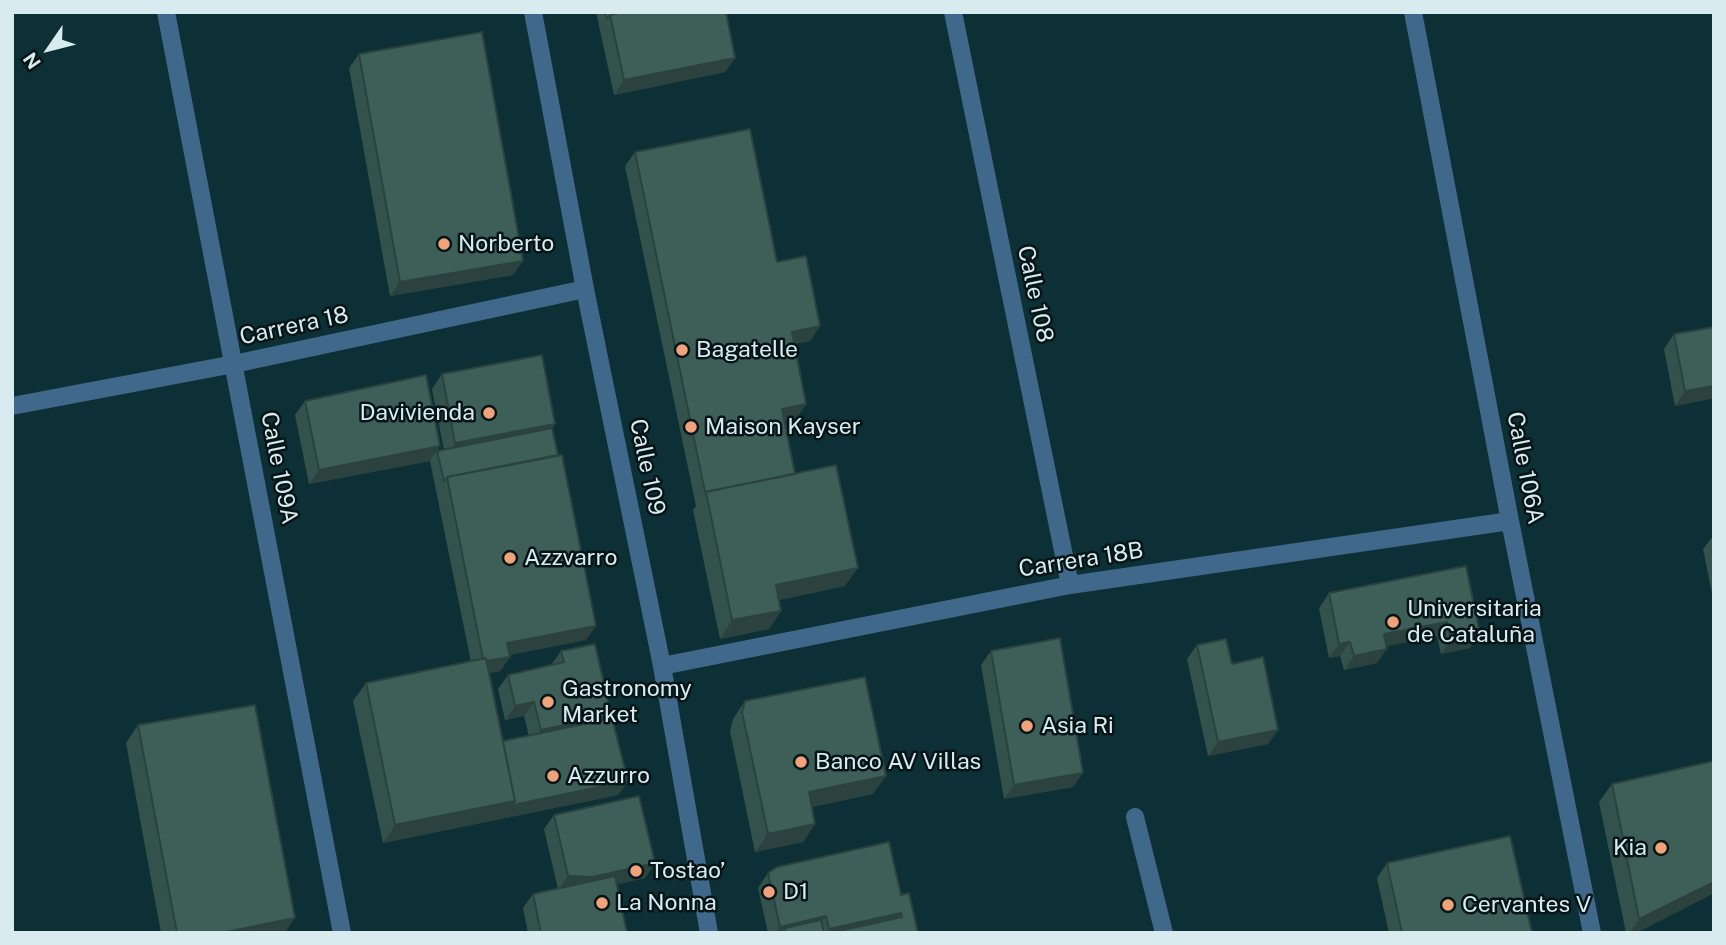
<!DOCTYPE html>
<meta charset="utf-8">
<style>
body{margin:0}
#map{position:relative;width:1726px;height:945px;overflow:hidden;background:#0d3036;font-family:"Public Sans",sans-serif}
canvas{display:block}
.frame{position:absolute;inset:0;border:14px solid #d8ebef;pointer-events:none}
.north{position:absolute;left:14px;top:14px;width:70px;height:70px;-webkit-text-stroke:5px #071518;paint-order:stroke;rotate:235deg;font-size:19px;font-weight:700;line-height:28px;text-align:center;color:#d8ebef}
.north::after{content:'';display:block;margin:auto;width:24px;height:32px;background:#d8ebef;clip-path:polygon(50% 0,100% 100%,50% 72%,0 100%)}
</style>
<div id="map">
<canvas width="1726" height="945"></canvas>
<div class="frame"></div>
<div class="north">N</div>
</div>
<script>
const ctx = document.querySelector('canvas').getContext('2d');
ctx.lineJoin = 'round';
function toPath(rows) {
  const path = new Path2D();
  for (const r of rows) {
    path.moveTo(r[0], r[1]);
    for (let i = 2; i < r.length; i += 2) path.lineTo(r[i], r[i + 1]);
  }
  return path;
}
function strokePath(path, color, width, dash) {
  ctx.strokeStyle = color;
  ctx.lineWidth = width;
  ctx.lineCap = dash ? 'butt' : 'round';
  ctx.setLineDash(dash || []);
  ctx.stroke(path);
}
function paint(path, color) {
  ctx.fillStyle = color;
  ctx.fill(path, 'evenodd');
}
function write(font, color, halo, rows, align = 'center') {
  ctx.font = font + ' "Public Sans",sans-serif';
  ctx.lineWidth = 5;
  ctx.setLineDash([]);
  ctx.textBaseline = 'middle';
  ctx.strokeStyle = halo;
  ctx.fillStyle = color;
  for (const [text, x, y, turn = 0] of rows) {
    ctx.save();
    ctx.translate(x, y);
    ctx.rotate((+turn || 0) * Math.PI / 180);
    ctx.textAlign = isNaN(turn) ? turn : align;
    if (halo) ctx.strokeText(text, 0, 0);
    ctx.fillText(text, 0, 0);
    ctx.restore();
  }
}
const minor = toPath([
 [166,12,342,933],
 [953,12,1070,585],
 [1413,12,1510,521,1592,933],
 [12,406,234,364,585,289],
 [662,666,1070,585,1510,521],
 [1135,817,1164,933]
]);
const tertiary = toPath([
 [533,12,585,289,662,666,709,933]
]);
const wall = toPath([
 [596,12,726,12,735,58,725,72,614,95],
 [359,54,513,275,390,296,349,68],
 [635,152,777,262,820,326,810,341,794,344,806,404,796,419,784,421,795,474,845,586,779,600,781,611,769,629,720,639,693,510,696,506,625,166],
 [1714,327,1714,398,1675,406,1664,349,1674,334],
 [442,374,555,424,552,428,586,640,509,655,510,657,500,671,489,673,503,741,529,736,524,716,505,720,498,689,508,675,551,665,561,651,611,715,609,719,628,781,618,795,383,843,353,701,366,683,471,662,430,461,309,484,295,415,305,401,440,446,437,451,444,450,432,389],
 [1714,535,1714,603,1703,549],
 [1466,566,1470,648,1441,654,1437,636,1386,646,1377,663,1344,670,1340,656,1329,658,1319,608,1329,593],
 [1197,645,1232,664,1278,730,1268,744,1208,756,1187,659],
 [991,651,1073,787,1004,799,981,665],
 [745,701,873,794,812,807,815,824,803,842,755,852,730,731,733,719],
 [138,725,285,933,161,933,126,743],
 [1714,761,1714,893,1636,933,1626,933,1599,802,1612,784],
 [554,815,655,863,645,878,617,884,627,933,528,933,523,908,533,894,558,889,544,829],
 [1387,863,1532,933,1389,933,1377,878],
 [768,873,901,895,918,933,768,933,758,888]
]);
const shadedWall = toPath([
 [735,58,725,72,614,95,624,80],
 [523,261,513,275,390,296,400,282],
 [820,326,810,341,782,346,792,332],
 [1714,386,1714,398,1675,406,1685,391],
 [806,404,796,419,772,423,782,409],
 [555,424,545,438,445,458,455,443],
 [440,446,430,461,309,484,319,470],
 [858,568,845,586,763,603,776,585],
 [781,611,769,629,720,639,732,620],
 [1447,622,1437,636,1374,649,1384,634],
 [596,626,586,640,497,657,507,643],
 [1480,634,1470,648,1441,654,1451,640],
 [1350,642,1340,656,1329,658,1339,644],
 [1387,649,1377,663,1344,670,1354,656],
 [510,657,500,671,474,676,484,662],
 [534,702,524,716,505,720,515,706],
 [611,715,601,729,531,745,541,730],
 [1278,730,1268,744,1208,756,1218,742],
 [1083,773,1073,787,1004,799,1014,785],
 [886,776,873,794,796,810,809,792],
 [628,781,618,795,383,843,395,825,515,801],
 [815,824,803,842,755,852,768,834],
 [655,863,645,878,583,892,558,890,568,876],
 [1714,882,1714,893,1636,933,1630,933,1639,919],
 [901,913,891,927,866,933,826,933,829,929],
 [826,916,816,931,785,928,781,933,776,933,780,927],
 [295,918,285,933,221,933]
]);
const building = toPath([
 [605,12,622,12,610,15,607,19,605,12],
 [622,12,726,12,735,58,624,80,610,15,622,12],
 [482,32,523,261,400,282,359,54,482,32],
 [750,129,777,262,806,256,820,326,792,332,806,404,782,409,795,474,705,492,635,152,750,129],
 [1714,327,1714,386,1685,391,1674,334,1714,327],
 [542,355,555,424,455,443,442,374,542,355],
 [426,375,440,446,319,470,305,401,426,375],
 [552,428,558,455,447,477,444,481,437,451,552,428],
 [562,455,596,626,507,643,510,657,487,661,486,658,483,659,447,477,562,455],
 [836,465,858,568,776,585,781,611,732,620,706,492,836,465],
 [1466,566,1480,634,1451,640,1447,622,1384,634,1387,649,1354,656,1350,642,1339,644,1329,593,1466,566],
 [1060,638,1083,773,1014,785,991,651,1060,638],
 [1226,639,1232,664,1263,657,1278,730,1218,742,1197,645,1226,639],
 [595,644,611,715,541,730,534,702,515,706,508,675,564,662,561,651,595,644],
 [486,658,515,801,395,825,366,683,486,658],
 [865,677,886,776,809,792,815,824,768,834,742,712,745,701,865,677],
 [255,705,295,918,221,933,177,933,138,725,255,705],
 [612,718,628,781,513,805,515,801,503,741,612,718],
 [1714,761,1714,882,1639,919,1612,784,1714,761],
 [639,796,655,863,593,877,568,876,554,815,639,796],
 [1510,836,1532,933,1402,933,1387,863,1510,836],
 [889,842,901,895,909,893,918,933,830,933,902,917,901,913,829,929,826,916,780,927,768,873,777,867,889,842],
 [615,876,627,933,541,933,533,894,615,876],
 [821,920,824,933,786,933,785,928,821,920]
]);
const markers = [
 [444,244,7,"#f0a27a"],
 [682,350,7,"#f0a27a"],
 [489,413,7,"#f0a27a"],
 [691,427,7,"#f0a27a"],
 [510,558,7,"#f0a27a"],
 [1393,622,7,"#f0a27a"],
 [548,702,7,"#f0a27a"],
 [1027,726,7,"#f0a27a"],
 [801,762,7,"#f0a27a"],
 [553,776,7,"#f0a27a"],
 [1661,848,7,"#f0a27a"],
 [636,871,7,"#f0a27a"],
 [769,892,7,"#f0a27a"],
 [602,903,7,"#f0a27a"],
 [1448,905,7,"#f0a27a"]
];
const poiNames = [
 ["Norberto",458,244],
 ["Bagatelle",696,350],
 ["Davivienda",475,413,"right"],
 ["Maison Kayser",705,427],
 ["Azzvarro",524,558],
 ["Universitaria",1407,609],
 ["de Cataluña",1407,635],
 ["Gastronomy",562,689],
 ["Market",562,715],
 ["Asia Ri",1041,726],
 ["Banco AV Villas",815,762],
 ["Azzurro",567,776],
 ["Kia",1647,848,"right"],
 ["Tostao’",650,871],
 ["D1",783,892],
 ["La Nonna",616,903],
 ["Cervantes V",1462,905]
];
const streetNames = [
 ["Calle 108",1035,294,78],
 ["Carrera 18",294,326,-12],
 ["Calle 109",647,467,78],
 ["Calle 109A",279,468,79],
 ["Calle 106A",1525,468,79],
 ["Carrera 18B",1081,560,-9]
];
strokePath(minor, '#40688a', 18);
strokePath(tertiary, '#40688a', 18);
paint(wall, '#34524c');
paint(shadedWall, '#2b423e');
paint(building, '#3d5f58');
strokePath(building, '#2b423e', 2);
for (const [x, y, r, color] of markers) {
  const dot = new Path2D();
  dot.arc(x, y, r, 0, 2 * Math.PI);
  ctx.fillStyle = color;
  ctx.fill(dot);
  strokePath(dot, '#071518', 2.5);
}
write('23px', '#d8ebef', '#071518', poiNames, 'left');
write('23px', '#d8ebef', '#071518', streetNames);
</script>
